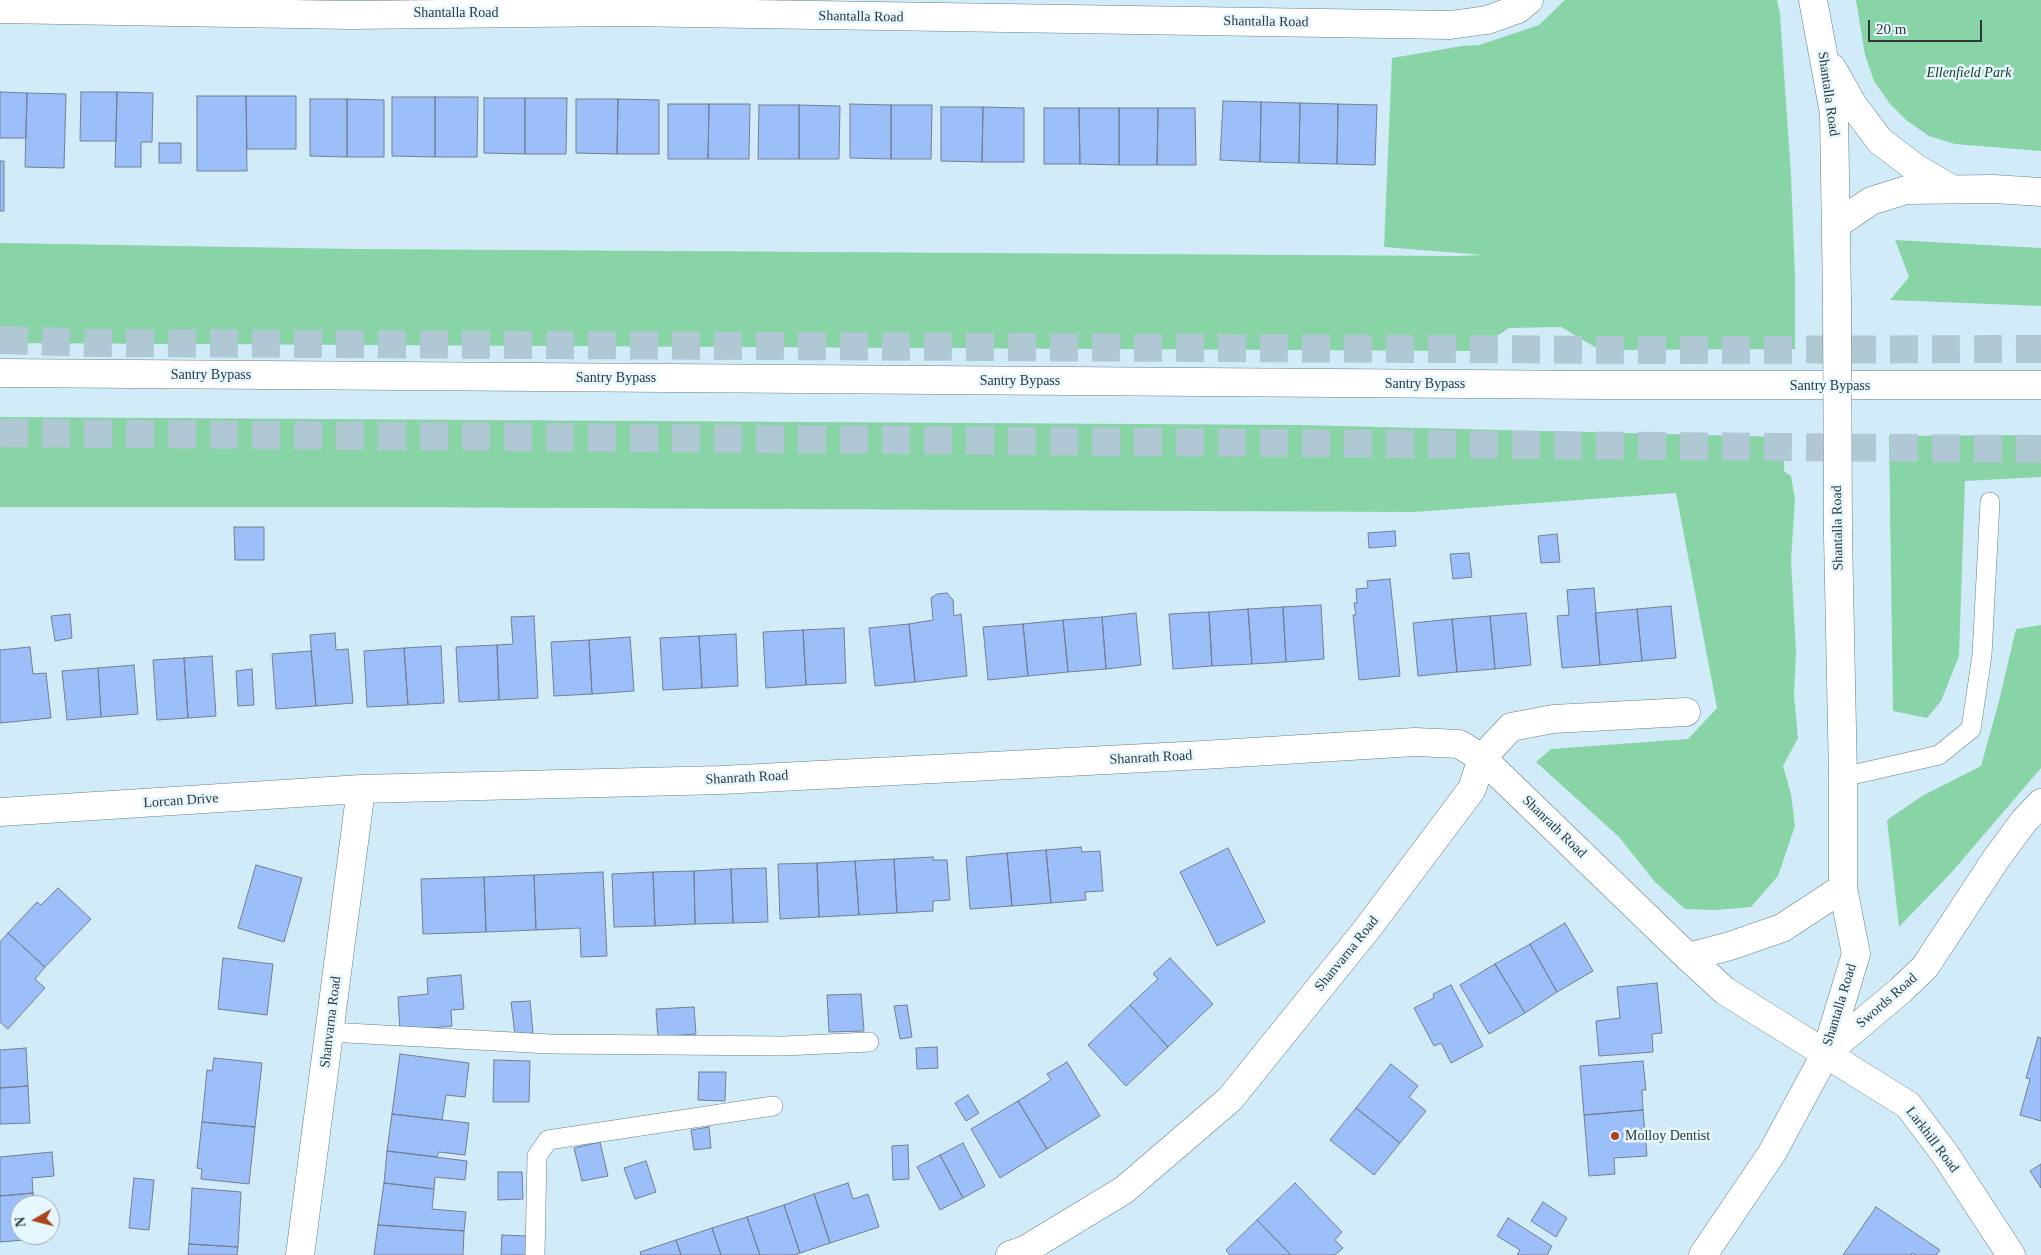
<!DOCTYPE html>
<style>
body{margin:0}
#map{position:relative;width:2041px;height:1255px;overflow:hidden;background:#d1ecf8;font-family:"Times New Roman",serif}
canvas{display:block}
.north{position:absolute;left:10px;top:1195px;width:50px;height:50px;box-sizing:border-box;background:#e7f7fe;border:1px solid #9dabb1;border-radius:50%;rotate:262deg;font-size:14px;font-weight:700;line-height:20px;text-align:center;color:#2e393e}
.north::after{content:'';display:block;margin:auto;width:18px;height:22px;background:#ab451d;clip-path:polygon(50% 0,100% 100%,50% 72%,0 100%)}
.scale{position:absolute;left:1868px;top:20px;width:114px;height:22px;box-sizing:border-box;border:2px solid #2e393e;border-top:0;padding-left:6px;font-size:15px;line-height:18px;white-space:nowrap;color:#2e393e;-webkit-text-stroke:4px #e7f7fe;paint-order:stroke}
</style>
<div id="map">
<canvas width="2041" height="1255"></canvas>
<div class="north">N</div>
<div class="scale">20 m</div>
</div>
<script>
const ctx = document.querySelector('canvas').getContext('2d');
ctx.lineJoin = 'round';
function paint(path, color) {
  ctx.fillStyle = color;
  ctx.fill(path, 'evenodd');
}
function toPath(rows) {
  const path = new Path2D();
  for (const r of rows) {
    path.moveTo(r[0], r[1]);
    for (let i = 2; i < r.length; i += 2) path.lineTo(r[i], r[i + 1]);
  }
  return path;
}
function strokePath(path, color, width, dash) {
  ctx.strokeStyle = color;
  ctx.lineWidth = width;
  ctx.lineCap = dash ? 'butt' : 'round';
  ctx.setLineDash(dash || []);
  ctx.stroke(path);
}
function write(font, color, halo, rows, align = 'center') {
  ctx.font = font + ' "Times New Roman",serif';
  ctx.lineWidth = 5;
  ctx.setLineDash([]);
  ctx.textBaseline = 'middle';
  ctx.strokeStyle = halo;
  ctx.fillStyle = color;
  for (const [text, x, y, turn = 0] of rows) {
    ctx.save();
    ctx.translate(x, y);
    ctx.rotate((+turn || 0) * Math.PI / 180);
    ctx.textAlign = isNaN(turn) ? turn : align;
    if (halo) ctx.strokeText(text, 0, 0);
    ctx.fillText(text, 0, 0);
    ctx.restore();
  }
}
const green = toPath([
 [1565,0,1777,0,1780,14,1791,175,1795,278,1795,349,1600,350,1561,327,1509,328,1475,351,0,343,0,243,358,249,1456,256,1483,255,1384,247,1392,58,1462,46,1479,45,1539,25],
 [1856,0,2041,0,2041,151,1955,144,1929,136,1906,120,1890,104,1874,81,1865,55],
 [1895,240,2041,248,2041,306,1890,300,1909,277],
 [0,417,1300,425,1784,437,1784,471,1791,476,1795,499,1791,560,1796,652,1794,696,1798,738,1783,766,1791,794,1795,826,1778,876,1751,907,1716,910,1685,909,1655,882,1619,837,1536,762,1551,749,1688,739,1717,708,1676,493,1414,512,365,507,0,507],
 [2041,435,2041,477,1965,481,1959,656,1941,701,1927,718,1893,711,1889,436],
 [2041,625,2041,768,1951,873,1899,927,1887,820,1922,796,1981,766,1999,701,2016,629]
]);
const building = toPath([
 [0,92,27,93,26,138,0,138,0,92],
 [81,92,117,92,116,141,80,141,81,92],
 [117,92,153,93,152,142,141,142,141,167,115,167,117,92],
 [27,93,66,94,64,168,25,167,27,93],
 [197,96,246,96,247,171,197,171,197,96],
 [246,96,296,96,296,149,247,149,246,96],
 [392,97,435,97,435,157,392,156,392,97],
 [435,97,478,97,477,157,435,157,435,97],
 [484,98,525,98,525,154,484,153,484,98],
 [525,98,567,98,566,154,525,154,525,98],
 [310,99,347,99,347,157,310,156,310,99],
 [347,99,384,100,384,157,347,157,347,99],
 [576,99,618,99,617,154,576,153,576,99],
 [618,99,659,100,659,154,617,154,618,99],
 [1223,101,1261,102,1260,162,1220,160,1223,101],
 [1261,102,1300,103,1299,163,1260,162,1261,102],
 [1300,103,1338,104,1337,164,1299,163,1300,103],
 [668,104,709,104,708,159,668,159,668,104],
 [709,104,750,104,749,159,708,159,709,104],
 [850,104,891,105,891,159,850,158,850,104],
 [1338,104,1377,105,1375,165,1337,164,1338,104],
 [759,105,799,105,799,159,758,159,759,105],
 [799,105,840,106,839,159,799,159,799,105],
 [891,105,932,105,931,159,891,159,891,105],
 [941,107,983,107,982,162,941,161,941,107],
 [983,107,1024,108,1024,162,982,162,983,107],
 [1044,108,1079,108,1080,164,1044,164,1044,108],
 [1079,108,1119,108,1119,165,1080,164,1079,108],
 [1119,108,1158,108,1157,165,1119,165,1119,108],
 [1158,108,1195,108,1196,165,1157,165,1158,108],
 [159,143,181,143,181,163,159,163,159,143],
 [0,161,4,161,4,211,0,211,0,161],
 [234,527,264,527,264,560,235,560,234,527],
 [1395,531,1396,546,1369,548,1368,533,1395,531],
 [1557,534,1560,562,1541,563,1538,536,1557,534],
 [1469,553,1472,577,1453,579,1450,554,1469,553],
 [1390,579,1400,676,1359,680,1353,615,1356,615,1354,603,1357,603,1356,589,1368,588,1367,581,1390,579],
 [1594,588,1600,665,1562,668,1557,616,1569,615,1567,590,1594,588],
 [947,593,953,600,954,616,961,614,967,676,915,682,909,624,933,620,931,598,937,594,947,593],
 [1321,605,1324,659,1286,662,1283,607,1321,605],
 [1671,606,1676,658,1642,661,1637,609,1671,606],
 [1283,607,1286,662,1252,664,1248,609,1283,607],
 [1248,609,1252,664,1212,666,1209,612,1248,609],
 [1637,609,1642,661,1600,665,1595,613,1637,609],
 [1209,612,1212,666,1173,669,1169,614,1209,612],
 [1136,613,1141,665,1106,669,1102,617,1136,613],
 [1526,613,1531,665,1495,669,1490,616,1526,613],
 [70,614,72,638,55,641,51,616,70,614],
 [534,616,538,698,499,700,497,645,513,644,511,617,534,616],
 [1490,616,1495,669,1457,672,1452,619,1490,616],
 [1102,617,1106,669,1068,672,1063,620,1102,617],
 [1452,619,1457,672,1418,676,1413,623,1452,619],
 [1063,620,1068,672,1028,676,1023,624,1063,620],
 [909,624,915,682,875,686,869,628,909,624],
 [1023,624,1028,676,988,680,983,627,1023,624],
 [844,628,846,683,806,685,803,630,844,628],
 [803,630,806,685,766,688,763,632,803,630],
 [335,633,336,650,348,649,353,703,316,706,310,635,335,633],
 [736,634,738,686,702,688,699,636,736,634],
 [699,636,702,688,663,690,660,638,699,636],
 [630,637,634,691,592,694,589,640,630,637],
 [589,640,592,694,554,696,551,642,589,640],
 [497,645,499,700,459,702,456,647,497,645],
 [441,646,444,703,408,705,404,648,441,646],
 [30,647,33,674,46,673,51,718,0,723,0,650,30,647],
 [404,648,408,705,367,707,364,651,404,648],
 [311,651,316,706,276,709,272,654,311,651],
 [212,656,216,716,188,718,184,658,212,656],
 [184,658,188,718,157,720,153,660,184,658],
 [134,665,138,714,101,717,98,668,134,665],
 [98,668,101,717,67,720,62,671,98,668],
 [252,669,254,705,238,706,236,671,252,669],
 [1081,847,1082,852,1100,851,1103,891,1085,892,1086,900,1051,903,1046,850,1081,847],
 [1228,848,1265,922,1217,946,1180,872,1228,848],
 [1046,850,1051,903,1012,906,1007,853,1046,850],
 [1007,853,1012,906,970,909,966,857,1007,853],
 [933,857,933,860,947,860,950,900,933,901,933,911,897,913,894,859,933,857],
 [894,859,897,913,859,915,855,861,894,859],
 [855,861,859,915,819,917,817,863,855,861],
 [817,863,819,917,780,919,778,864,817,863],
 [256,865,302,878,284,942,238,928,256,865],
 [766,868,768,922,733,923,731,869,766,868],
 [731,869,733,923,695,924,694,871,731,869],
 [694,871,695,924,655,926,653,872,694,871],
 [603,872,607,956,581,957,580,928,536,930,534,875,603,872],
 [653,872,655,926,614,927,612,874,653,872],
 [534,875,536,930,486,932,484,877,534,875],
 [484,877,486,932,423,934,421,879,484,877],
 [58,888,91,919,45,967,8,933,37,902,41,905,58,888],
 [1565,923,1593,971,1557,992,1530,944,1565,923],
 [8,933,45,967,35,979,45,988,8,1029,0,1022,0,942,8,933],
 [1530,944,1557,992,1525,1013,1495,964,1530,944],
 [223,958,273,964,267,1015,218,1009,223,958],
 [1170,958,1213,1004,1168,1047,1130,1005,1158,979,1153,974,1170,958],
 [1495,964,1525,1013,1489,1034,1460,985,1495,964],
 [461,975,464,1009,451,1010,452,1026,400,1031,398,997,428,994,427,978,461,975],
 [1657,983,1662,1033,1652,1034,1653,1052,1599,1056,1596,1021,1620,1018,1617,987,1657,983],
 [1451,985,1483,1046,1451,1063,1441,1043,1434,1046,1414,1008,1434,998,1433,994,1451,985],
 [861,994,864,1031,829,1032,827,995,861,994],
 [530,1001,533,1033,515,1035,511,1002,530,1001],
 [907,1005,912,1037,900,1039,894,1006,907,1005],
 [1130,1005,1168,1047,1126,1086,1088,1045,1130,1005],
 [694,1007,696,1034,658,1037,656,1009,694,1007],
 [2038,1037,2041,1038,2041,1121,2020,1115,2030,1079,2026,1078,2038,1037],
 [937,1047,938,1068,917,1069,916,1048,937,1047],
 [26,1048,28,1086,0,1088,0,1050,26,1048],
 [400,1054,469,1063,465,1097,446,1095,442,1120,392,1114,400,1054],
 [214,1058,262,1063,255,1127,202,1122,207,1070,212,1071,214,1058],
 [494,1060,530,1061,529,1102,493,1102,494,1060],
 [1643,1061,1646,1090,1642,1090,1643,1110,1584,1115,1580,1066,1643,1061],
 [1067,1062,1100,1116,1047,1149,1018,1101,1051,1080,1047,1074,1067,1062],
 [1391,1064,1418,1086,1409,1097,1426,1111,1400,1143,1356,1108,1391,1064],
 [699,1072,726,1072,725,1101,698,1100,699,1072],
 [28,1086,30,1123,0,1124,0,1088,28,1086],
 [968,1095,979,1113,966,1121,955,1103,968,1095],
 [1018,1101,1047,1149,1000,1178,971,1129,1018,1101],
 [1356,1108,1400,1143,1374,1175,1330,1140,1356,1108],
 [1643,1110,1647,1156,1614,1158,1615,1174,1589,1176,1584,1115,1643,1110],
 [392,1114,469,1123,465,1155,439,1152,437,1157,387,1151,392,1114],
 [202,1122,255,1127,249,1184,201,1179,202,1169,197,1168,202,1122],
 [709,1127,711,1148,694,1150,691,1130,709,1127],
 [600,1142,608,1176,582,1181,574,1148,600,1142],
 [963,1143,985,1186,963,1198,940,1155,963,1143],
 [908,1145,909,1179,893,1180,892,1146,908,1145],
 [387,1151,467,1161,465,1180,435,1177,434,1189,384,1183,387,1151],
 [52,1152,54,1176,32,1178,33,1193,0,1196,0,1157,52,1152],
 [940,1155,963,1198,940,1210,917,1167,940,1155],
 [646,1161,656,1192,635,1199,624,1168,646,1161],
 [2041,1164,2041,1188,2030,1171,2041,1164],
 [498,1172,522,1172,523,1199,498,1200,498,1172],
 [134,1178,154,1180,149,1230,129,1228,134,1178],
 [384,1183,434,1189,432,1209,466,1212,464,1231,378,1225,384,1183],
 [848,1183,853,1199,868,1194,879,1227,830,1243,814,1194,848,1183],
 [1295,1183,1342,1232,1335,1240,1343,1248,1335,1255,1291,1255,1257,1220,1295,1183],
 [192,1188,241,1192,238,1247,189,1244,192,1188],
 [33,1193,34,1205,20,1205,20,1235,36,1235,37,1239,0,1242,0,1196,33,1193],
 [814,1194,830,1243,800,1253,784,1205,814,1194],
 [1543,1202,1567,1218,1556,1237,1531,1221,1543,1202],
 [784,1205,800,1253,795,1255,760,1255,747,1217,784,1205],
 [1876,1207,1940,1250,1936,1255,1915,1255,1912,1253,1911,1255,1843,1255,1876,1207],
 [747,1217,760,1255,721,1255,712,1228,747,1217],
 [1508,1218,1552,1246,1547,1255,1517,1255,1520,1250,1497,1236,1508,1218],
 [1257,1220,1291,1255,1230,1255,1226,1250,1257,1220],
 [378,1225,464,1231,463,1255,374,1255,378,1225],
 [712,1228,721,1255,681,1255,676,1240,712,1228],
 [502,1235,527,1236,526,1255,501,1255,502,1235],
 [676,1240,681,1255,641,1255,640,1252,676,1240],
 [189,1244,238,1247,237,1255,188,1255,189,1244]
]);
const highwayTunnel = toPath([
 [0,340,93,343,1654,350,2041,349],
 [0,433,2041,449]
]);
const lane = toPath([
 [1843,777,1939,755,1971,729,1982,655,1990,502],
 [329,1032,550,1044,784,1046,869,1042],
 [535,1255,537,1156,548,1140,773,1106]
]);
const street = toPath([
 [0,9,350,15,625,12,1450,25,1487,20,1518,9,1529,0],
 [0,812,361,789,722,780,1203,755,1415,742,1459,744,1482,758,1688,957,1725,991,1908,1105,1945,1154,2011,1255],
 [1688,957,1730,946,1782,928,1843,888],
 [300,1255,361,789],
 [1010,1255,1025,1250,1124,1190,1230,1099,1367,929,1472,789,1482,758,1511,727,1553,719,1686,712]
]);
const secondary = toPath([
 [1813,0,1834,113,1837,299],
 [1832,68,1853,105,1880,141,1917,169,1950,188],
 [1837,224,1871,201,1906,190,1994,189,2041,192],
 [0,373,1601,385,2041,385],
 [1826,1053,1856,954,1843,888,1843,777,1838,535],
 [1703,1255,1772,1153,1826,1053,1901,990,1925,967,1996,859,2024,821,2041,803]
]);
const secondaryBridge = toPath([
 [1837,299,1838,535]
]);
const markers = [
 [1615,1136,5,"#ab451d"]
];
const streetNames = [
 ["Shantalla Road",456,13],
 ["Shantalla Road",861,17,1],
 ["Shantalla Road",1266,22,1],
 ["Shantalla Road",1828,94,82],
 ["Santry Bypass",211,375],
 ["Santry Bypass",616,378],
 ["Santry Bypass",1020,381],
 ["Santry Bypass",1425,384],
 ["Santry Bypass",1830,386],
 ["Shantalla Road",1838,528,-91],
 ["Shanrath Road",1151,758,-3],
 ["Shanrath Road",747,778,-3],
 ["Lorcan Drive",181,801,-4],
 ["Shanrath Road",1554,827,44],
 ["Shanvarna Road",1347,954,-51],
 ["Swords Road",1887,1001,-41],
 ["Shantalla Road",1840,1005,-73],
 ["Shanvarna Road",331,1022,-83],
 ["Larkhill Road",1932,1140,53]
];
const parkNames = [
 ["Ellenfield Park",1969,73]
];
const poiNames = [
 ["Molloy Dentist",1625,1136]
];
paint(green, '#88d4a7');
paint(building, '#9cbef9');
strokePath(building, '#737e92', 1);
strokePath(highwayTunnel, '#b0c8d3', 28, [28, 14]);
strokePath(lane, '#667f8a', 20);
strokePath(street, '#667f8a', 29);
strokePath(secondary, '#667f8a', 29);
strokePath(lane, '#fff', 19);
strokePath(street, '#fff', 28);
strokePath(secondary, '#fff', 28);
strokePath(secondaryBridge, '#667f8a', 29, []);
strokePath(secondaryBridge, '#fff', 28);
for (const [x, y, r, color] of markers) {
  const dot = new Path2D();
  dot.arc(x, y, r, 0, 2 * Math.PI);
  ctx.fillStyle = color;
  ctx.fill(dot);
  strokePath(dot, '#e7f7fe', 2);
}
write('14px', '#2e393e', '#e7f7fe', streetNames);
write('italic 14px', '#143c27', '#e7f7fe', parkNames);
write('14px', '#2e393e', '#e7f7fe', poiNames, 'left');
</script>
